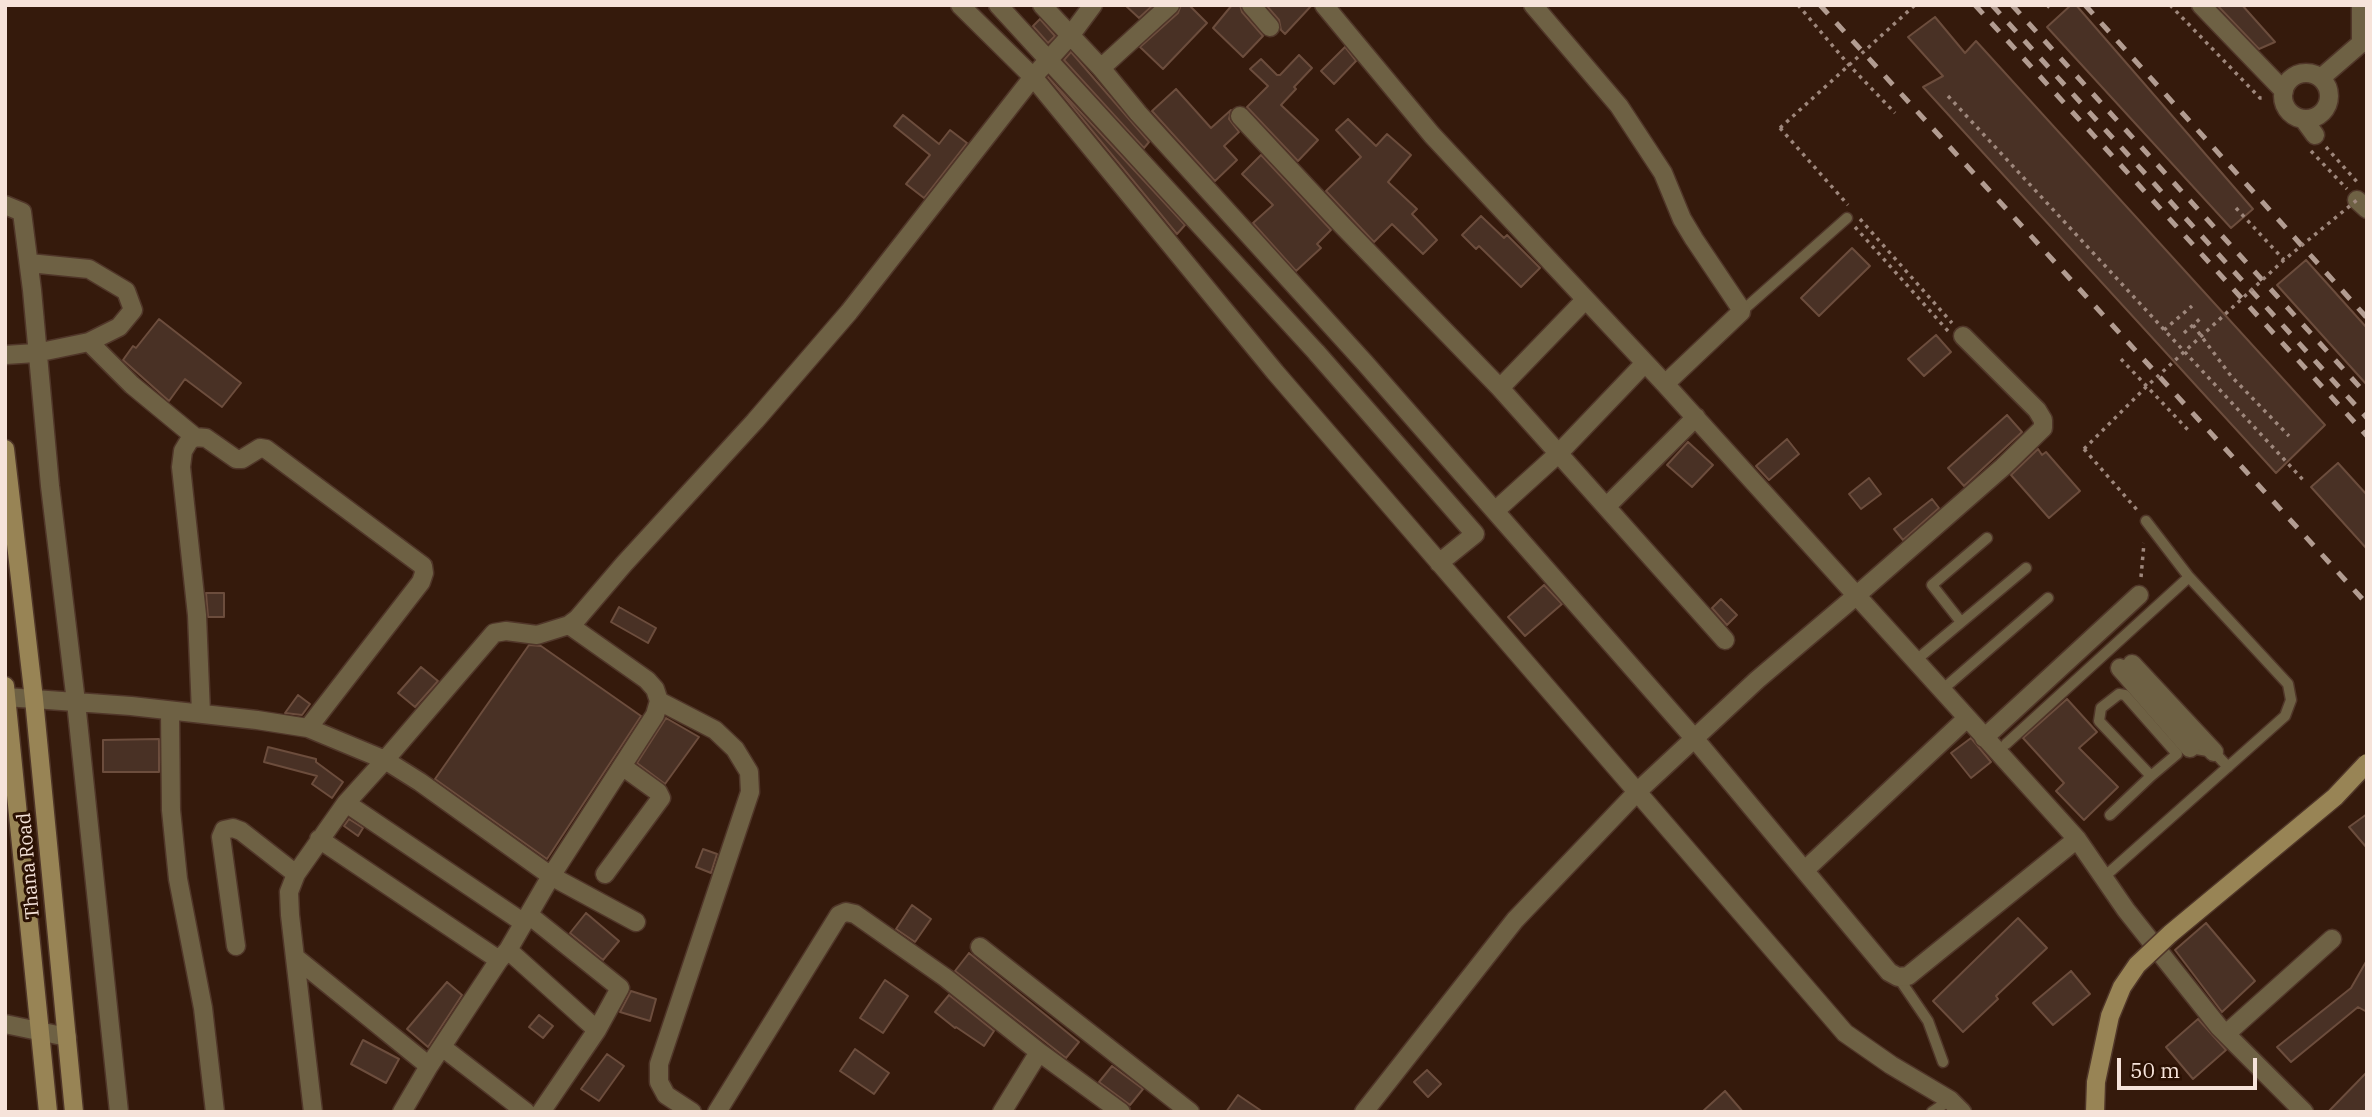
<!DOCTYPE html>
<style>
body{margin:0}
#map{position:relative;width:2372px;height:1117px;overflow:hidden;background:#351a0c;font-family:"IBM Plex Serif",serif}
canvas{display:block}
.frame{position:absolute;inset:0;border:7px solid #f6e3da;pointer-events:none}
.scale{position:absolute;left:2117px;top:1058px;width:140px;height:32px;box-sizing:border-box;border:4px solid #f6e3da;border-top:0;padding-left:9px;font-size:21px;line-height:24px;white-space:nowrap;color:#f6e3da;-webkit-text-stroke:5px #2b1103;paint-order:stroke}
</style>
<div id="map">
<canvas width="2372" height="1117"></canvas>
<div class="frame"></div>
<div class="scale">50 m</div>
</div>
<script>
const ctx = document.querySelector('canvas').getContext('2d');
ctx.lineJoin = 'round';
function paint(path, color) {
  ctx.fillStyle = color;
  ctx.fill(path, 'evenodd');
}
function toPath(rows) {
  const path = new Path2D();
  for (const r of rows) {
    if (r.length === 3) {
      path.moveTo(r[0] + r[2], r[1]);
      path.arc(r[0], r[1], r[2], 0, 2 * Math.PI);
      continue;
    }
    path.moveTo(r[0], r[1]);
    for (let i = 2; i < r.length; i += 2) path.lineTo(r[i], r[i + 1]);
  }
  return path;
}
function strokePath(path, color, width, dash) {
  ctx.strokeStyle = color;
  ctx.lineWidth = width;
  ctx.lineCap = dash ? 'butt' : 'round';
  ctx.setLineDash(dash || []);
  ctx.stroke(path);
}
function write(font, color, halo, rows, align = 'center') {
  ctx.font = font + ' "IBM Plex Serif",serif';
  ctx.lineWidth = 6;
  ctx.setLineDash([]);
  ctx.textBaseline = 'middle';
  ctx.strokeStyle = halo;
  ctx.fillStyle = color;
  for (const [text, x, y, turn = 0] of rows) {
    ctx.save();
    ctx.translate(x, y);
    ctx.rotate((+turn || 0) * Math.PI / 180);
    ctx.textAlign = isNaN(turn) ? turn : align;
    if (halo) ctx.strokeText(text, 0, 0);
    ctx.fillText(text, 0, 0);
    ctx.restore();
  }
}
const building = toPath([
 [1125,5,1153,5,1139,18,1125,5],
 [1181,5,1189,5,1207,23,1163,69,1140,47,1178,13,1181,5],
 [1232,5,1240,5,1242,12,1263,36,1243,57,1213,28,1232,5],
 [1266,5,1312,5,1285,34,1281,30,1279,20,1266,5],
 [2071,5,2076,5,2253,209,2231,228,2047,27,2071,5],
 [2217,5,2242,5,2275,42,2259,49,2217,5],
 [1935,17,1965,53,1976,41,2325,425,2276,473,1923,87,1943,76,1908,37,1935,17],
 [1040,19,1055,36,1048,43,1033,26,1040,19],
 [1345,47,1356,61,1334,84,1321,71,1345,47],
 [1071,52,1149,142,1144,148,1064,60,1071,52],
 [1299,55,1312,68,1294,87,1296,89,1281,105,1318,140,1298,161,1247,107,1268,86,1250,69,1261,59,1277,75,1280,75,1299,55],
 [1048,77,1185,225,1177,234,1048,77],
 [1176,89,1211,128,1231,110,1229,119,1239,132,1224,146,1237,160,1215,181,1152,111,1176,89],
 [903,115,939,144,950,130,967,143,924,198,906,184,930,155,894,126,903,115],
 [1348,119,1376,146,1387,134,1411,155,1388,182,1417,209,1412,214,1437,240,1423,254,1392,224,1374,242,1326,191,1361,157,1336,130,1348,119],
 [1261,155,1331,230,1317,244,1321,248,1296,271,1253,223,1273,205,1242,174,1261,155],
 [1481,216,1504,238,1507,235,1540,268,1521,287,1479,246,1476,249,1462,235,1481,216],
 [1852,248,1870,266,1819,316,1801,298,1852,248],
 [2306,260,2367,328,2367,385,2277,285,2306,260],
 [159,319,241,383,222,407,185,379,169,401,123,360,133,346,136,348,159,319],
 [1936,335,1951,352,1924,376,1908,359,1936,335],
 [2007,415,2022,432,1964,486,1948,468,2007,415],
 [1787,439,1799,454,1769,480,1756,466,1787,439],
 [1688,442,1713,465,1692,487,1667,465,1688,442],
 [2038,449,2042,455,2046,452,2080,491,2049,518,2011,475,2038,449],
 [2338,463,2367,495,2367,549,2311,487,2338,463],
 [1869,478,1881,494,1861,509,1849,494,1869,478],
 [1932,499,1939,508,1903,540,1894,529,1932,499],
 [1544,585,1562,604,1525,636,1508,617,1544,585],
 [206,593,224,593,224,617,208,617,206,593],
 [1721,599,1737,615,1727,625,1712,608,1721,599],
 [619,607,656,628,648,643,611,622,619,607],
 [529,645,541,646,641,716,547,859,435,779,529,645],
 [421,667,438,681,415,707,398,693,421,667],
 [298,695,310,704,302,715,285,713,298,695],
 [2067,699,2097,732,2079,748,2118,787,2084,820,2056,791,2064,783,2023,738,2067,699],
 [666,718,699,737,665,784,637,763,666,718],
 [1971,738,1991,762,1971,778,1951,753,1971,738],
 [159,739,159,772,103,772,103,740,159,739],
 [268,747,316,759,316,762,343,782,332,798,312,784,317,776,264,762,268,747],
 [2367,814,2367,848,2349,827,2367,814],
 [349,819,363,828,358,836,344,826,349,819],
 [703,849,717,854,711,873,696,867,703,849],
 [912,905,931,919,915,942,896,929,912,905],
 [586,913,619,941,603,960,570,933,586,913],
 [2018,918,2047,948,1996,996,1998,999,1963,1032,1933,1001,2018,918],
 [2206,923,2255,981,2222,1012,2175,950,2206,923],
 [969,953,1079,1042,1066,1058,955,971,969,953],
 [2367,960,2367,1012,2358,1007,2291,1062,2277,1047,2351,988,2367,960],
 [2071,971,2090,994,2053,1025,2033,1003,2071,971],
 [885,980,908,996,883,1033,860,1018,885,980],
 [447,982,462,995,428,1047,407,1029,447,982],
 [631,991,656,999,650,1021,620,1012,631,991],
 [949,995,994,1031,984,1046,956,1027,955,1028,935,1012,949,995],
 [539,1015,553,1026,543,1038,529,1027,539,1015],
 [2198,1019,2226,1050,2193,1079,2166,1047,2198,1019],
 [363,1040,399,1059,386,1083,351,1064,363,1040],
 [855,1049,889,1073,874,1094,840,1071,855,1049],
 [607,1054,624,1066,599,1101,581,1089,607,1054],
 [1112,1066,1143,1089,1130,1105,1099,1082,1112,1066],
 [1427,1070,1441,1084,1428,1097,1414,1082,1427,1070],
 [2367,1072,2367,1112,2328,1112,2367,1072],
 [1725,1091,1743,1112,1702,1112,1725,1091],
 [1238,1095,1263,1112,1226,1112,1238,1095]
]);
const path = toPath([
 [1798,5,1849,65,1895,113],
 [2047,5,2050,8],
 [2170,5,2260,98,2265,98],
 [1948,96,2305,482],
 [1780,128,1848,205],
 [2326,147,2358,183],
 [2311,151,2347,189],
 [2236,208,2284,260],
 [1860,219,1952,323],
 [1855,227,1948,331],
 [2193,325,2231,376,2289,436],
 [2164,330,2192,306],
 [2184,333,2201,318],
 [2121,359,2189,431],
 [2084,449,2138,511],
 [2141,577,2144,543]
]);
const lane = toPath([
 [1741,312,1847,218],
 [1961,622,1932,585,1987,538],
 [1915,661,2026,568],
 [1942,690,2048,598],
 [2006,744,2189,577],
 [2187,750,2190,748,2214,752,2228,767],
 [2110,815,2151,776,2099,721,2101,708,2119,694,2125,695,2177,754,2151,776],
 [2103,878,2285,716,2291,700,2288,684,2189,577,2146,521],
 [1898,977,1928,1021,1943,1062],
 [1932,1112,1950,1100]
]);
const street = toPath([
 [960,5,1033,77,1275,372,1845,1033,1891,1065,1950,1100,1962,1112],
 [998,5,1316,352,1475,534,1439,563],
 [1042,5,1101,68,1138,113,1365,363,1694,738,1889,972,1898,977,1908,976,2077,839],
 [1251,5,1270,27],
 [1324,5,1432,135,1665,384,2077,839,2126,910,2219,1027,2304,1112],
 [1533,5,1619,106,1663,173,1682,219,1694,239,1741,309,1741,312,1665,384],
 [2201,5,2284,91],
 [2361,44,2361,5],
 [1101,68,1170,5],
 [2306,96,23],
 [2322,77,2367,38],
 [1240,116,1342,225,1500,388,1725,640],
 [2304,120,2315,135],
 [2357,200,2367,209],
 [5,205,22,212,32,290,50,486,76,702,119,1112],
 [89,342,132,385,195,437],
 [5,355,36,353,89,342,119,327,133,310,126,291,89,269,29,263],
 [1500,388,1585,300],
 [1607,506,1696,417],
 [1495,511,1559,453,1645,363],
 [2132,664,2214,752],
 [2120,668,2190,748],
 [6,697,131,706,257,720,308,728,385,760,494,633,506,631,537,635,569,625,577,619,624,564,755,421,849,312,1033,77,1070,36,1093,5],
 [659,701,715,730,735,749,749,772,750,792,659,1064,659,1082,666,1095,692,1112],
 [170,711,171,810,178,879,203,1008,215,1112],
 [201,713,197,615,181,467,183,451,189,441,195,437,206,438,236,459,242,459,260,448,266,449,423,566,424,573,421,582,308,728],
 [1984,738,2139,595],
 [346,803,524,923],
 [319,839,499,960],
 [1805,870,1966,719],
 [605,874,661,798,658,792,622,766],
 [529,915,620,988,597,1030,541,1112],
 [236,946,221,837,224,830,233,828,241,831,296,874],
 [980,947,1190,1112],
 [508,950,597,1030],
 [296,958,429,1066],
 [5,1024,67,1037],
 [2226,1034,2332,939],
 [442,1047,526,1112],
 [313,1112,290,915,289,892,296,874,346,803,385,760,420,782,551,876,655,715,659,701,655,689,647,680,569,625],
 [402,1112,429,1066,499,960,508,950,551,876,636,922],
 [717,1112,839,915,846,912,855,914,946,978,1039,1052,1121,1112],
 [1002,1112,1039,1052],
 [1364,1112,1515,920,1638,791,1757,680,1857,595,2003,467,2043,428,2043,420,2037,410,1963,336]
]);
const secondary = toPath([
 [5,449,34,699,74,1112],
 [5,686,48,1112]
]);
const rail = toPath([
 [1820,5,2367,604],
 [1975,5,2367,436],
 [1992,5,2367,418],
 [2012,5,2367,395],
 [2085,5,2367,318]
]);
const pathBridge = toPath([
 [1780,128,1915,5],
 [2084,449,2146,387,2284,260,2357,200]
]);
const secondaryBridge = toPath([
 [2095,1112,2096,1082,2110,1016,2122,987,2137,965,2170,934,2335,797,2367,763]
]);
const streetNames = [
 ["Thana Road",29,866,-95]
];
paint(building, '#493125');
strokePath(building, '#6c4d3d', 2);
strokePath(lane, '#503629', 13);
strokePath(street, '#503629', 21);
strokePath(secondary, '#503629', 21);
strokePath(path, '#9e877c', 3.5, [3.5, 5]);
strokePath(lane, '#6e6144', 10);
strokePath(street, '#6e6144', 18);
strokePath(secondary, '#988455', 18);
strokePath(rail, '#b29c91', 5, [12, 12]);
strokePath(secondaryBridge, '#503629', 21, []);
strokePath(pathBridge, '#9e877c', 3.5, [3.5, 5]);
strokePath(secondaryBridge, '#988455', 18);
write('19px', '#f6e3da', '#2b1103', streetNames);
</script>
